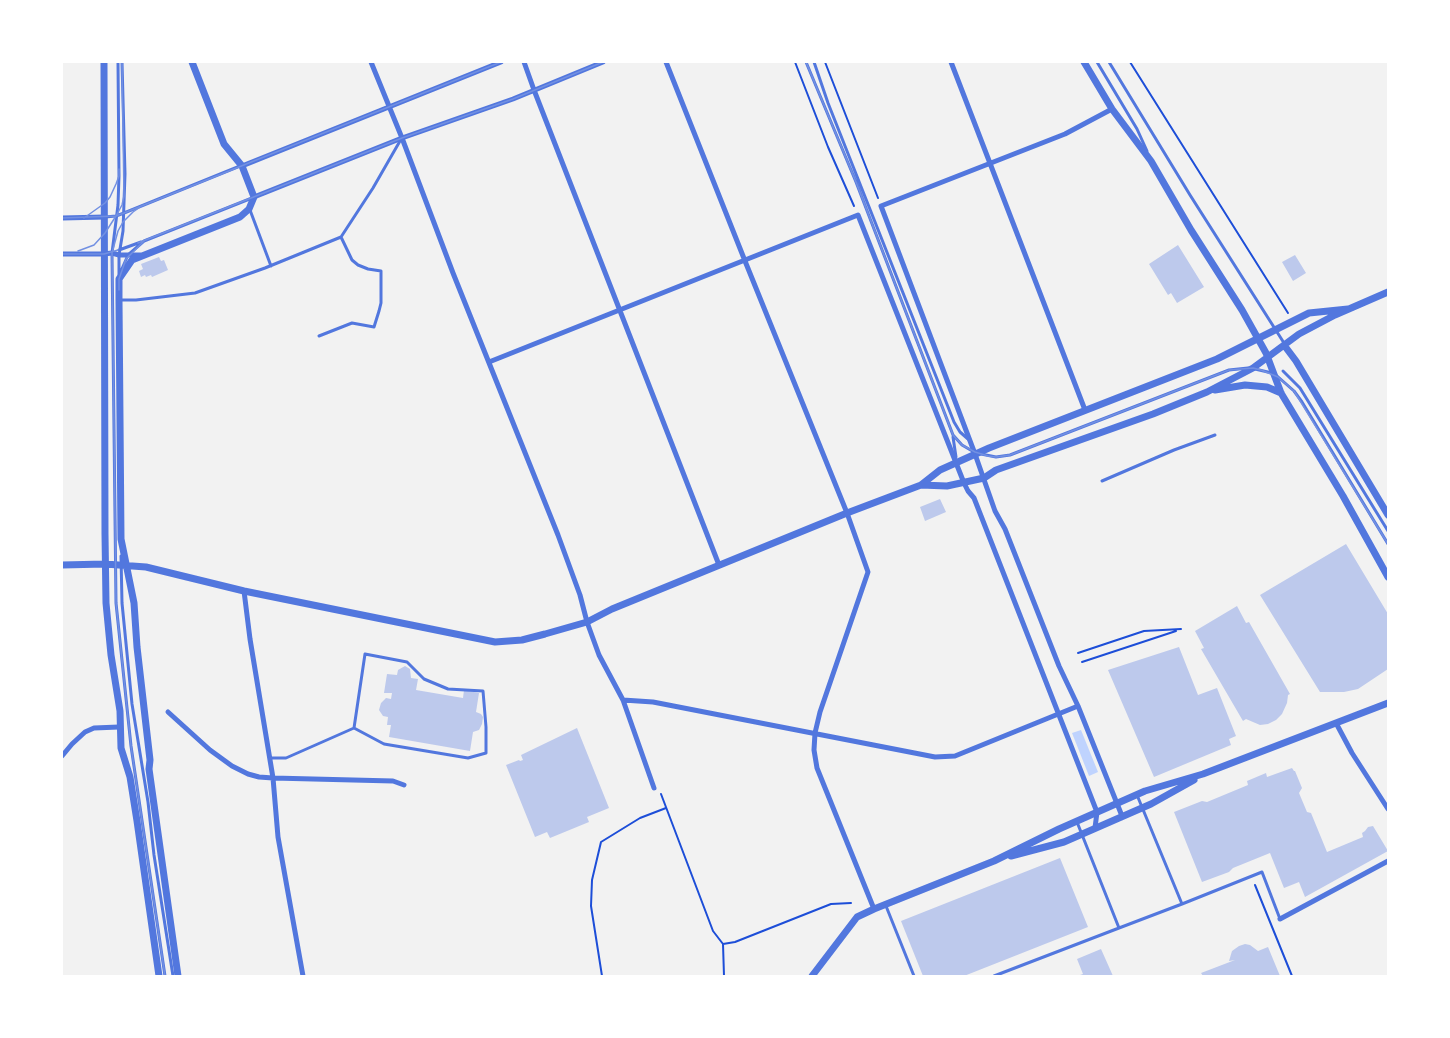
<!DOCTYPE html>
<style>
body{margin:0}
#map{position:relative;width:1450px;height:1038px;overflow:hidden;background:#f2f2f2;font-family:Montserrat,sans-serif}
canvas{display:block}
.frame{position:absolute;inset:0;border:63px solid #fff;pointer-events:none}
</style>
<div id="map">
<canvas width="1450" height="1038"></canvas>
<div class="frame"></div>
</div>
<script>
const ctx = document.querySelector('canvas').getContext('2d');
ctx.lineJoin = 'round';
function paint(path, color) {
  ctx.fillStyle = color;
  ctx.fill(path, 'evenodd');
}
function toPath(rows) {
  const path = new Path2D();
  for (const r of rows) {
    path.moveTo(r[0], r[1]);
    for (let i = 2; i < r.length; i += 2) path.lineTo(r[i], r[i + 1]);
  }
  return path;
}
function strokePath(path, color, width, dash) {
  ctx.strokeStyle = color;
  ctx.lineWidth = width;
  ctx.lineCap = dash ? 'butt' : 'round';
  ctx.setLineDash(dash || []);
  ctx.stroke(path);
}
const water = toPath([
 [1081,730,1098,772,1089,776,1072,733]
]);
const building = toPath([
 [1178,245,1204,287,1177,303,1171,293,1168,295,1149,264],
 [1295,255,1306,273,1293,281,1282,262],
 [159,257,161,261,164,260,168,270,152,277,151,275,146,277,145,275,141,277,139,271,143,269,141,264],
 [940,499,946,512,925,521,920,507],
 [1346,544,1388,614,1388,669,1358,689,1344,692,1320,692,1260,595],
 [1237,606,1246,623,1249,622,1290,694,1288,695,1287,703,1282,714,1276,720,1268,724,1260,725,1246,719,1243,721,1201,649,1204,648,1195,631],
 [1179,647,1198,695,1217,688,1236,736,1229,739,1231,745,1154,777,1108,670],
 [405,666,410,669,411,678,418,679,416,690,463,698,464,690,479,693,476,712,481,714,483,717,482,724,479,730,473,732,470,751,389,737,391,725,387,725,388,717,383,716,379,710,381,703,386,698,391,699,392,693,384,693,387,674,397,675,398,670],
 [577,728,609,808,587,817,589,822,550,838,547,832,535,837,506,765,519,760,520,761,523,760,521,755],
 [1292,768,1294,771,1295,771,1302,788,1299,793,1307,812,1311,813,1327,852,1363,837,1362,833,1365,831,1368,827,1373,826,1388,851,1305,897,1299,882,1284,888,1270,853,1233,868,1229,872,1202,882,1174,812,1202,801,1207,802,1248,785,1247,781,1266,773,1267,777],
 [1060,858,1088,927,964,976,923,976,901,921],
 [1245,944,1250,945,1258,951,1268,947,1280,976,1203,976,1201,973,1235,960,1229,961,1232,951,1239,946],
 [1101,949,1113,976,1077,976,1083,974,1077,959]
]);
const path = toPath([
 [795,62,828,147,854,206],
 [825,62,878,198],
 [1130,62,1288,313],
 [1078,653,1144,631,1181,629],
 [1082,662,1176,631],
 [661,794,713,931,723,944,724,976],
 [1255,885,1292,976],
 [723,944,735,942,831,904,851,903],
 [602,976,591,906,592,880,601,842,640,818,666,808]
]);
const service = toPath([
 [118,62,119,176,118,205,112,253,116,603,131,746,165,976],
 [806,62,856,182,953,435,962,445,974,452],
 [814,62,828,103,954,422,960,432,968,439],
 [1097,62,1137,129,1147,151],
 [1109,62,1190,195,1284,343],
 [250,210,271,266],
 [105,217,116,216,124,213,240,166],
 [119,250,141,242],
 [121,271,128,255,144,241,252,198],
 [119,275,119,255,123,231,125,174,122,62],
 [121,300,136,300,195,293,265,268,341,237,373,188,400,141],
 [319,336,352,323,374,327,379,311,381,303,381,271,368,269,358,265,352,260,341,237],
 [1255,369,1272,373],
 [1283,371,1300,388,1388,531],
 [1277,376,1294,391,1302,402,1388,544],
 [953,437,956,457],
 [981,454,996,457,1010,455,1229,370,1248,368],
 [1102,481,1174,450,1215,435],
 [121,556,122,603,132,704,148,802,154,855,173,976],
 [365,654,407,662,424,679,448,689,483,691,486,727,486,753,468,758,384,744,354,728,365,654],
 [270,758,286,758,354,728],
 [1077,822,1119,928,1182,904,1137,795],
 [1182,904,1262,872,1280,919],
 [886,906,914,976],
 [994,976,1119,928]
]);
const minor = toPath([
 [371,62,402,138,453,273,558,535,580,595,587,622,599,655,623,700,654,788],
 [524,62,534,90,719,565],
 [666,62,745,261,847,513,868,572,820,712,815,733,814,750,817,768,874,909],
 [951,62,1085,410],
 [1112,109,1065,134,881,206,975,454,995,511,1005,529,1059,666,1078,706,1122,816],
 [242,166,501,62],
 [254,197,402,138,513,99,603,62],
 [62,218,105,217],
 [62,254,104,254,112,253,119,255,140,255],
 [489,362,858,215,964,483,968,491,974,498,1095,807,1097,812,1095,828],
 [244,591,250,639,273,778,278,837,303,976],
 [623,700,653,702,935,757,955,756,1078,706],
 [168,712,210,750,232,766,248,774,259,777,273,778,393,781,404,785],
 [1336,723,1352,753,1388,809],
 [62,756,72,744,85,732,94,728,119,727],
 [1280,919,1388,861]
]);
const tertiary = toPath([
 [104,62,105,534,106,603,111,655,120,711,121,748,130,777,137,821,159,976],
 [1084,62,1112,109,1151,161,1191,230,1242,310,1266,353,1281,393,1343,496,1388,577],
 [1284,345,1296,361,1388,515],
 [1215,390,1245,385,1267,387,1281,393],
 [921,485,947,486,984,478,996,470,1153,414,1207,392,1253,368,1299,334,1335,315,1388,292],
 [62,565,105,564,146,567,244,591,495,642,522,640,545,634,587,622,612,609,847,513,921,485,940,470,989,448,1217,359,1309,313,1348,309],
 [1011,856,1064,842,1151,804,1194,780],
 [178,976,149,769,150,760,137,647,134,603,121,539,119,300,119,279,132,260,240,217,249,209,254,197,242,166,224,144,192,62],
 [812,976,857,917,874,909,994,861,1059,829,1145,791,1203,774,1388,703]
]);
const tram = toPath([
 [806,62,856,182,953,435,962,445,975,452,988,456,996,457,1010,455,1229,370,1253,368,1261,370,1278,377,1294,391,1388,544],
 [143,205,133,212,123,222,118,231,112,253,116,603,131,746,165,976],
 [62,218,116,216,124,213,501,62],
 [84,218,105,203,110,197,116,184,119,176,119,169],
 [138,243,402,138,513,99,603,62],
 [78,251,94,245,105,233,116,216,122,205,124,196,122,62],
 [62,254,104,254,118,250],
 [119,290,119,279,126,259,144,241]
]);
paint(water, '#bfd3fe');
paint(building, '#bdc9ec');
strokePath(path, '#1d4ed8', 2);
strokePath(service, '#5277de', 3);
strokePath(minor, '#5277de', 5);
strokePath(tertiary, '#5277de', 7);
strokePath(tram, '#7290e2', 1.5);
</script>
